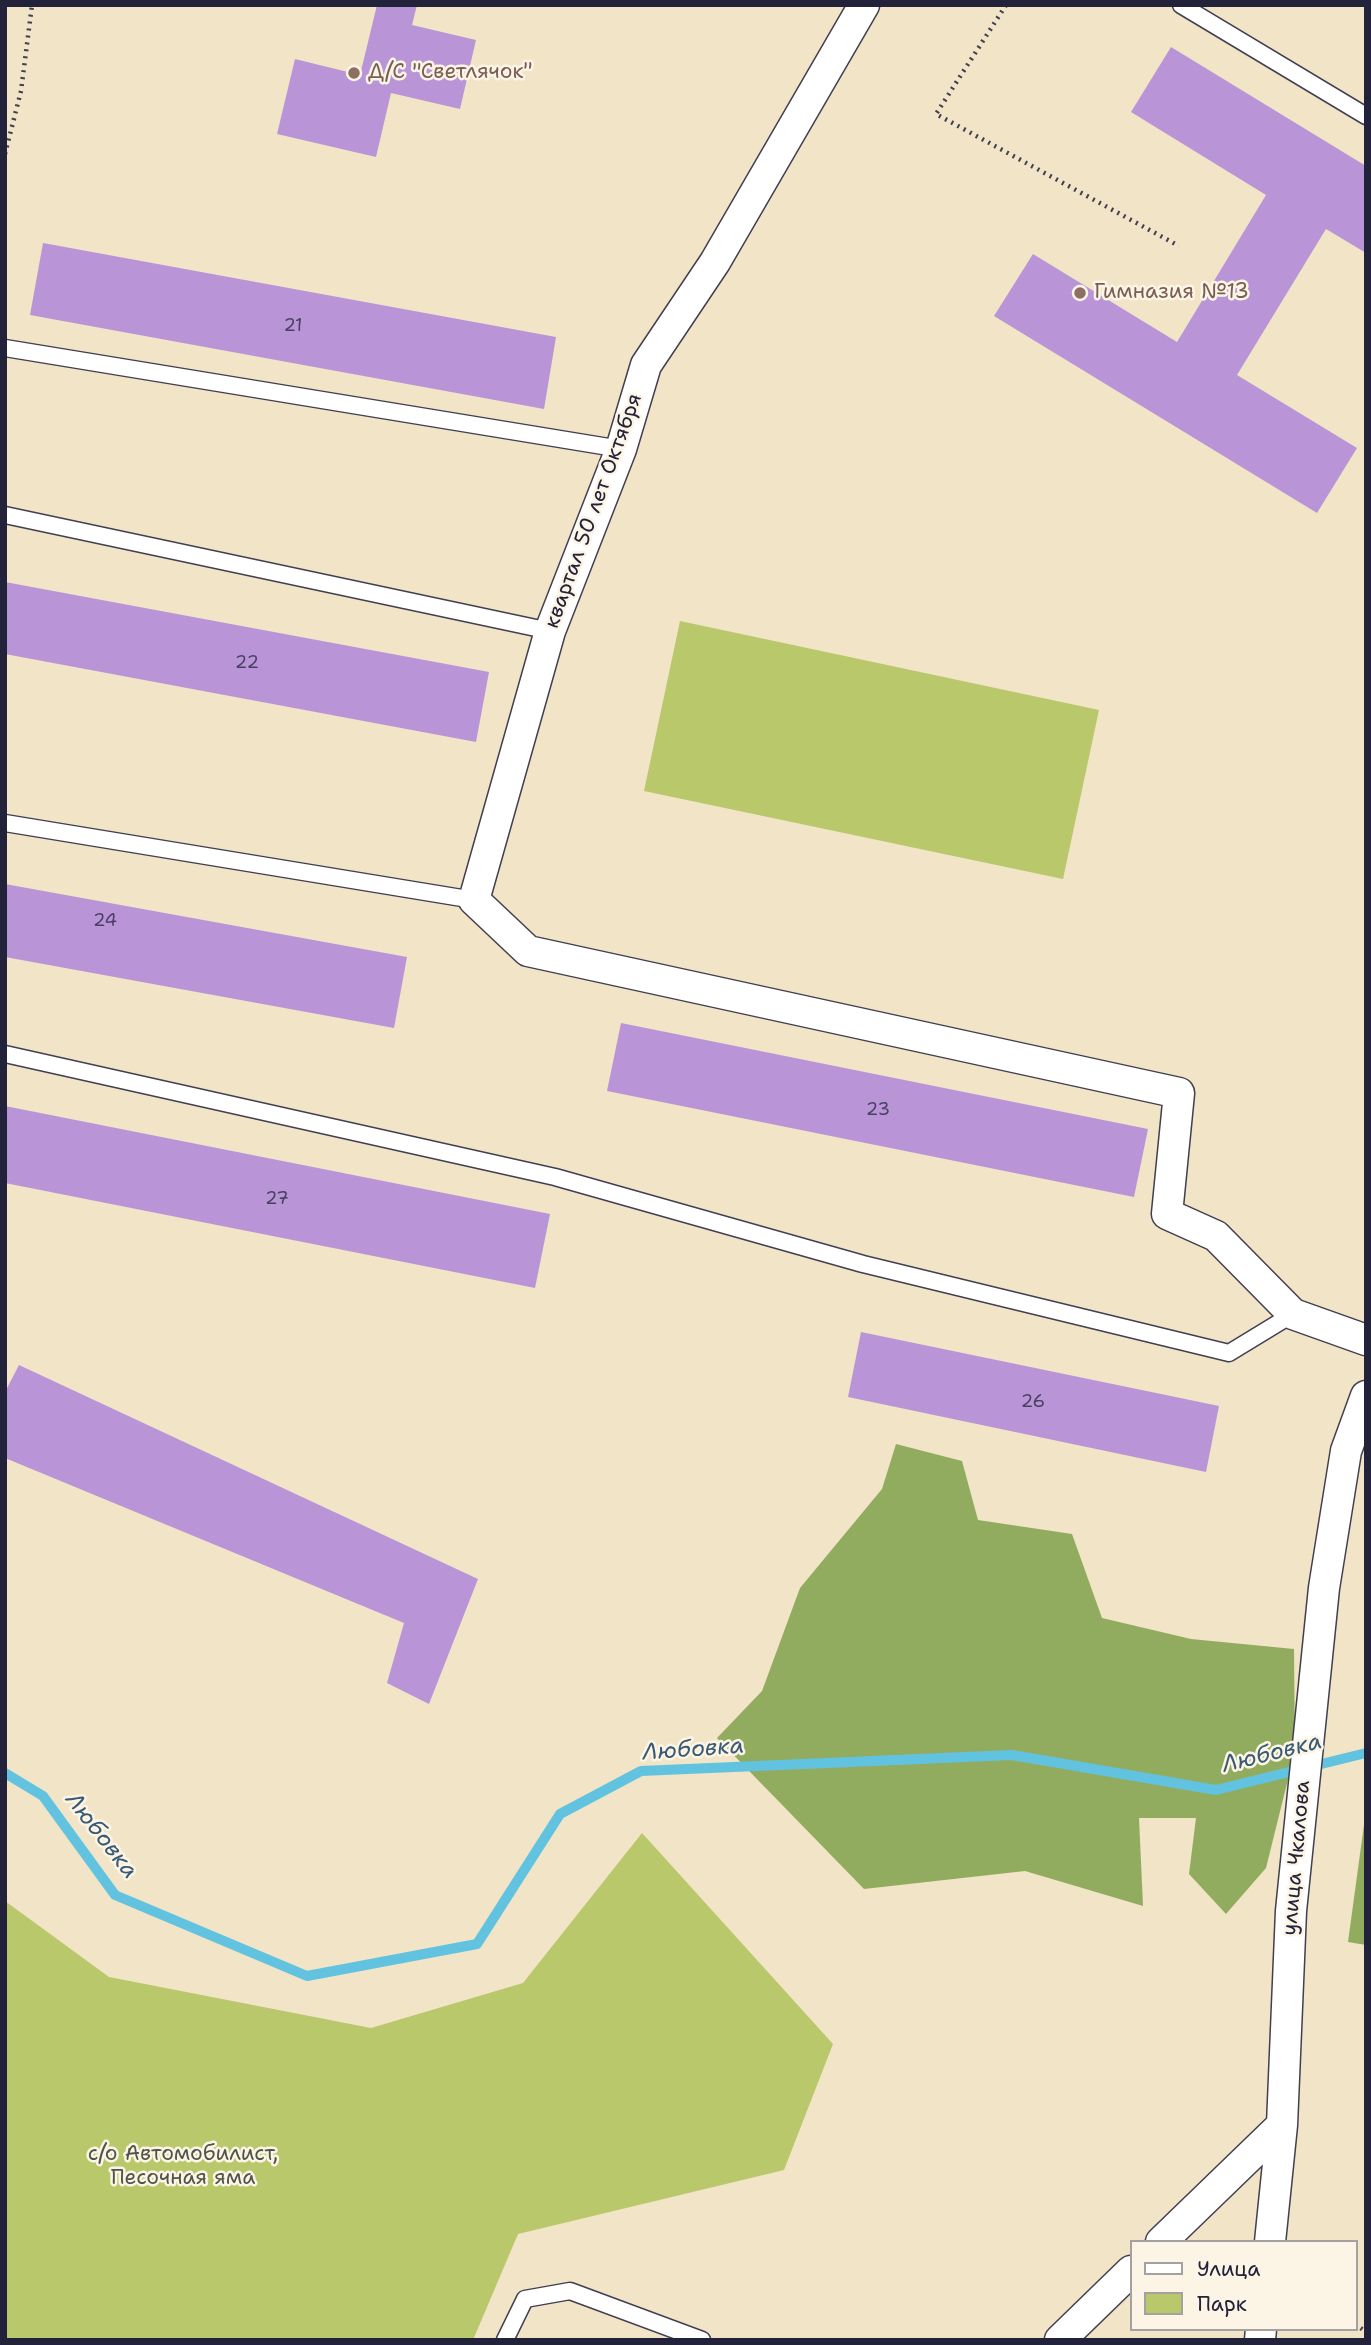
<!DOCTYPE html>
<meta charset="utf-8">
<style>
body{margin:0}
#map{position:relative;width:1371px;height:2345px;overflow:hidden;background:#f1e4c7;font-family:"Shantell Sans",sans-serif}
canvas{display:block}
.frame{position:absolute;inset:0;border:7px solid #22223b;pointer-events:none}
.legend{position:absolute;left:1130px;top:2240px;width:228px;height:91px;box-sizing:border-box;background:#fcf5e5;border:2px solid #a5a1a1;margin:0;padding:9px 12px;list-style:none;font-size:21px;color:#22223b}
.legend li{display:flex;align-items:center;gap:14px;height:35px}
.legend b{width:35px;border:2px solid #a5a1a1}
</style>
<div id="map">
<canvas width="1371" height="2345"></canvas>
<div class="frame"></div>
<ul class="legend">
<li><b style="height:9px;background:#fff"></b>Улица</li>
<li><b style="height:19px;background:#b9c86b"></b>Парк</li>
</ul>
</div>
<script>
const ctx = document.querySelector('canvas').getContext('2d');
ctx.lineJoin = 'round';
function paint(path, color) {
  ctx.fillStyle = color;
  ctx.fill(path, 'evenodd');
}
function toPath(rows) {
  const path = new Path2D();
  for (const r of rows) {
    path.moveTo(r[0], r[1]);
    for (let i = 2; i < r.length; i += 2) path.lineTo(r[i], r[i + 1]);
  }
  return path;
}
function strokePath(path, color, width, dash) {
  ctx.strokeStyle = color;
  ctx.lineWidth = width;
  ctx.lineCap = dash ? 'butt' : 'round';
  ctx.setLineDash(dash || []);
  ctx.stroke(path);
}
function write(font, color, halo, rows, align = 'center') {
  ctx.font = font + ' "Shantell Sans",sans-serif';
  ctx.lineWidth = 5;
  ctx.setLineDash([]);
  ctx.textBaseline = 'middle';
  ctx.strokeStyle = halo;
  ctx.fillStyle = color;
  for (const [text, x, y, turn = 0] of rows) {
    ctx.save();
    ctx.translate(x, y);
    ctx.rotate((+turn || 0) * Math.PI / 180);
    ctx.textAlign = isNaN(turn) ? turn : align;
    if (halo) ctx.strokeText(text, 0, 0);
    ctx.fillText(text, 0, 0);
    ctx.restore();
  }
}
const green = toPath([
 [680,621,1099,710,1063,879,644,791],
 [642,1833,833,2044,784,2170,518,2234,473,2340,5,2340,5,1901,109,1977,371,2028,523,1983]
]);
const forest = toPath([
 [896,1444,962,1461,978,1520,1072,1534,1102,1618,1191,1639,1294,1649,1295,1751,1266,1868,1226,1914,1189,1874,1196,1818,1139,1818,1143,1906,1025,1871,864,1889,717,1738,762,1691,800,1588,882,1489],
 [1366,1810,1366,1945,1348,1942]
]);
const stream = toPath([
 [5,1773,43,1796,115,1895,307,1976,477,1944,560,1814,641,1771,1012,1755,1216,1790,1366,1753]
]);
const building = toPath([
 [377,5,417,5,412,25,476,40,460,109,391,93,376,157,277,134,295,59,360,75],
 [1171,47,1366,166,1366,253,1326,229,1237,375,1357,448,1317,513,994,316,1033,254,1177,342,1266,195,1131,112],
 [43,243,556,337,544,409,30,315],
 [5,582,489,672,476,742,5,654],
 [5,884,407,957,394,1028,5,957],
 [621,1023,1148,1129,1134,1197,607,1091],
 [5,1106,550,1214,535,1288,5,1183],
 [861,1332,1219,1406,1206,1472,848,1397],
 [19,1365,478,1579,429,1704,387,1683,404,1623,5,1458,5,1392]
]);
const path = toPath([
 [1006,5,936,114,1179,246],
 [5,154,21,91,32,5],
 [1355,2324,1366,2332]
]);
const lane = toPath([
 [1181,5,1366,116],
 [5,348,621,449],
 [5,515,550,631],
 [5,823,474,900],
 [5,1054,555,1177,863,1264,1229,1353,1293,1314],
 [505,2340,525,2299,570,2291,702,2340]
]);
const street = toPath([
 [864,5,715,262,646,365,621,449,550,631,474,900,528,951,1179,1093,1167,1214,1216,1236,1293,1314,1366,1340],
 [1161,2242,1282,2125],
 [1270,2242,1282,2125,1291,1911,1324,1588,1346,1451,1366,1396],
 [1060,2340,1131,2271],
 [1260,2340,1261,2329]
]);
const markers = [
 [354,73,7,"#8d6e63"],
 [1080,293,7,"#8d6e63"]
];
const numberNames = [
 ["21",293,326],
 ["22",247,663],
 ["24",105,921],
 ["23",878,1110],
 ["27",277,1199],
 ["26",1033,1402]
];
const educationNames = [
 ["Д/С \"Светлячок\"",368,73],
 ["Гимназия №13",1094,293]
];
const streetNames = [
 ["квартал 50 лет Октября",594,511,-70],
 ["улица Чкалова",1297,1858,-85]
];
const parkNames = [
 ["с/о Автомобилист,",183,2155],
 ["Песочная яма",183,2179]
];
const waterNames = [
 ["Любовка",693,1750,-4],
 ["Любовка",1272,1754,-14],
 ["Любовка",101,1836,52]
];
paint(green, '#b9c86b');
paint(forest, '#92ac5f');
strokePath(stream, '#62c3e0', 10);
paint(building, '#b995d8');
strokePath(lane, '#413f50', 19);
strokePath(street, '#413f50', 33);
strokePath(path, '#413f50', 4.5, [2, 5]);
strokePath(lane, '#fff', 16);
strokePath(street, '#fff', 30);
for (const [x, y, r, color] of markers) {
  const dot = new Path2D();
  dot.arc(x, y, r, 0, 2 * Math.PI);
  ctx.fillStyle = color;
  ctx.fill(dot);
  strokePath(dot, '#fcf5e5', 2.5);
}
write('18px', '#483f62', null, numberNames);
write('21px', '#785e54', '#fcf5e5', educationNames, 'left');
write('21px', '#22223b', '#fcf5e5', streetNames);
write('21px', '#4f5449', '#fcf5e5', parkNames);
write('italic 23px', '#385a75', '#fcf5e5', waterNames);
</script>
